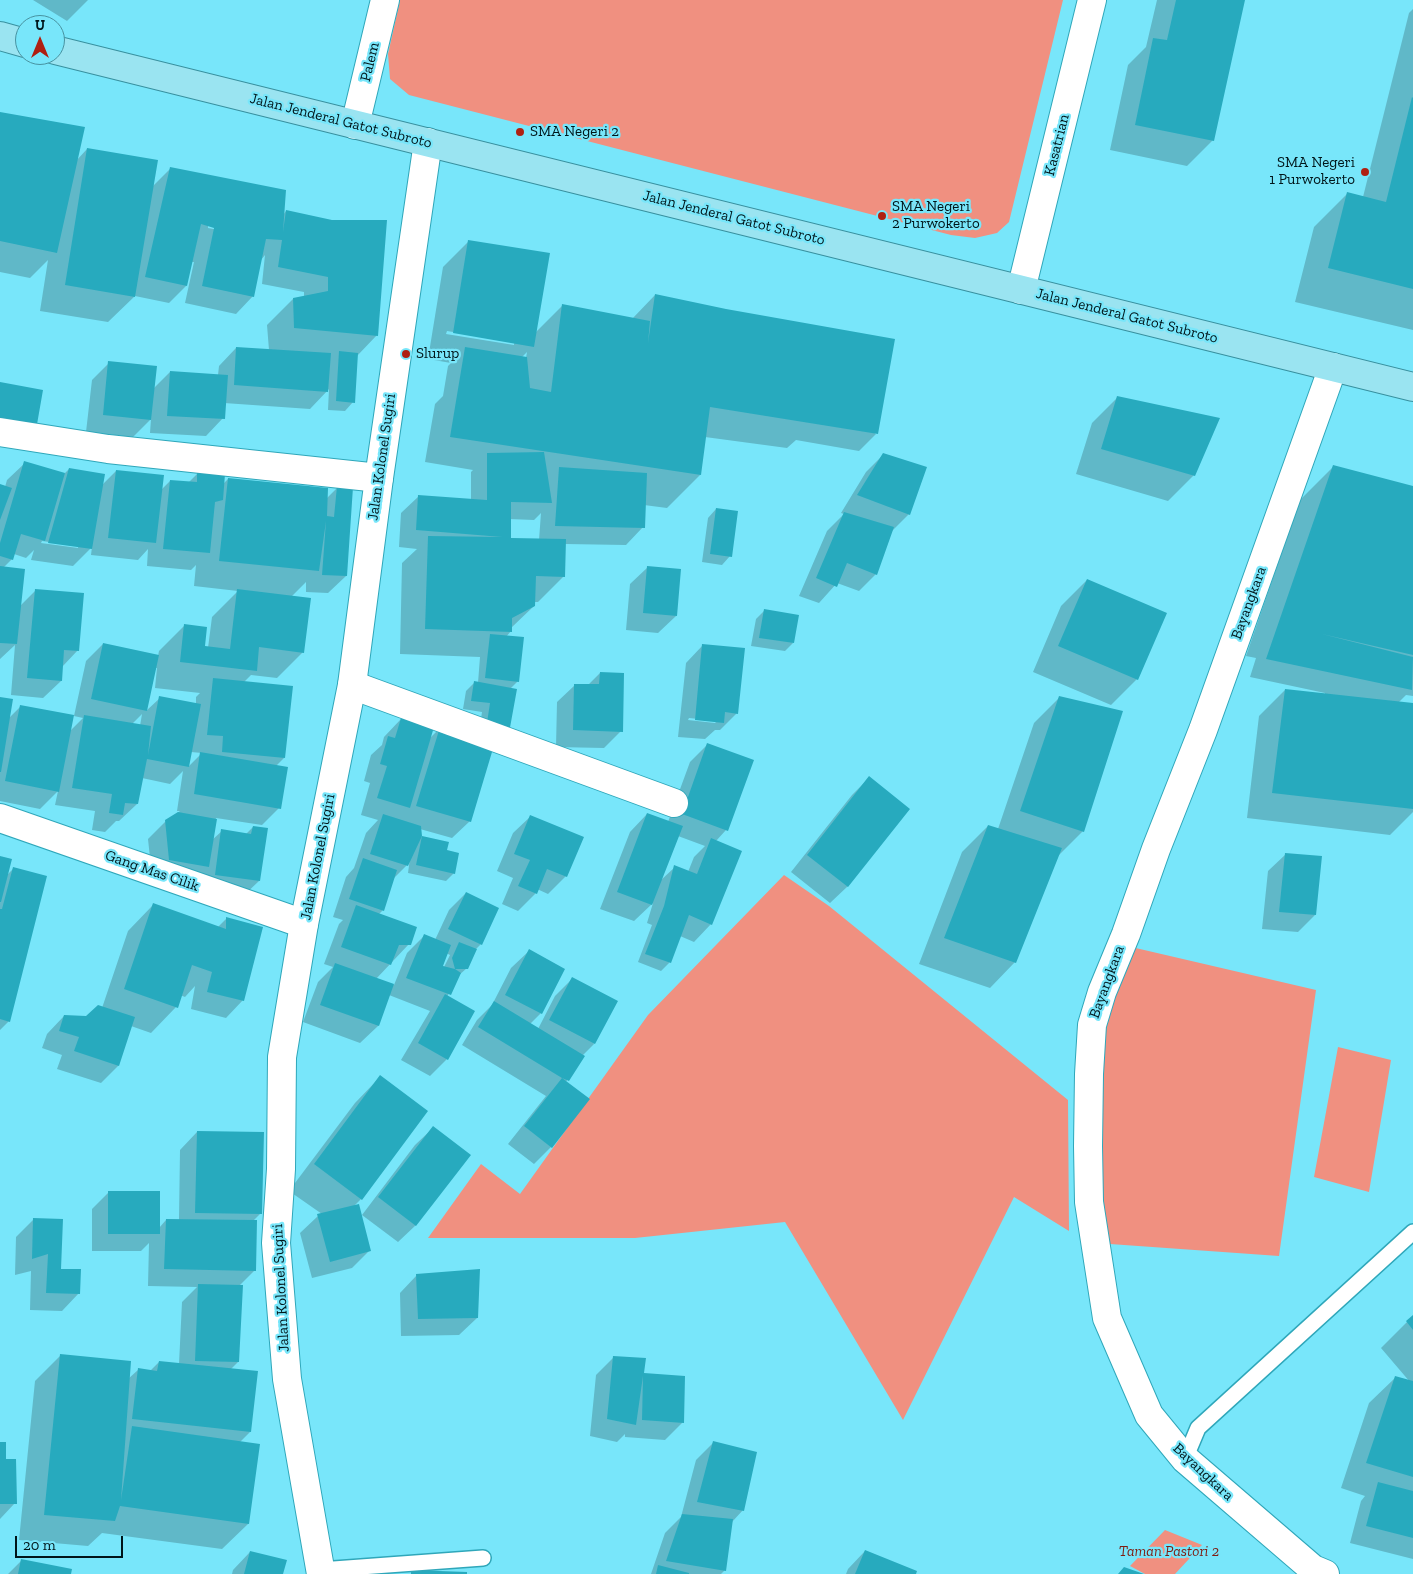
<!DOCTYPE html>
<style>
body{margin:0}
#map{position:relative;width:1413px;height:1574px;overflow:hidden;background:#78e6fa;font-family:"Zilla Slab",serif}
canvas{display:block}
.north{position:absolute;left:15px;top:15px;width:50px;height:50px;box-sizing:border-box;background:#78e6fa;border:1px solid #4892a0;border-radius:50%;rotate:0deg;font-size:14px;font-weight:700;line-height:20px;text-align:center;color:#001519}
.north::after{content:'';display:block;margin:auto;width:18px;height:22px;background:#af2011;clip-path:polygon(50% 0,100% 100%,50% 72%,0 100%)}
.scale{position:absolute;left:15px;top:1536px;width:108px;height:22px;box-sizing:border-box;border:2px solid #001519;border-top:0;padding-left:6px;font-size:15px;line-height:18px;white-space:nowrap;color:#001519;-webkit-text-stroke:4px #78e6fa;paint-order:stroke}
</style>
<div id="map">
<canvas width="1413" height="1574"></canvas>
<div class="north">U</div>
<div class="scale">20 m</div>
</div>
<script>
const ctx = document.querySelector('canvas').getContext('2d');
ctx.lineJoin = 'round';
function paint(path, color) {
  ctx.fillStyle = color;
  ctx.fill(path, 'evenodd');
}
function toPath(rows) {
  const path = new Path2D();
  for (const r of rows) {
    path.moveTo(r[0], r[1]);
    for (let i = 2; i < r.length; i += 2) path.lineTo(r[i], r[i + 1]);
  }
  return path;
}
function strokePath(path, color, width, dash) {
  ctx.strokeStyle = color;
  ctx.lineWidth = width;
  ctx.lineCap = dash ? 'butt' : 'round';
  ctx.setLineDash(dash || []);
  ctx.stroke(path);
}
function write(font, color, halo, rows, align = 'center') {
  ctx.font = font + ' "Zilla Slab",serif';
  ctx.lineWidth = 4.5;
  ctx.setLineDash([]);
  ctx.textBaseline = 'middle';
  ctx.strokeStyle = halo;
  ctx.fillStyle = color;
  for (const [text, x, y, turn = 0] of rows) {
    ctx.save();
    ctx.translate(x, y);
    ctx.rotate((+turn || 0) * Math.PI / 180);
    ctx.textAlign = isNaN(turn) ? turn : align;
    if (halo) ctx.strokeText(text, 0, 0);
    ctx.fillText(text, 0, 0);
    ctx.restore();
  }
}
const green = toPath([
 [400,0,1063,0,1009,222,997,233,975,238,951,235,409,95,390,79,388,54],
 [784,875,829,906,1068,1100,1069,1231,1014,1197,903,1420,785,1222,635,1238,428,1238,481,1164,520,1194,648,1015],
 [1127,946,1316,990,1279,1256,1096,1243,1103,970],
 [1338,1047,1391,1060,1369,1192,1314,1177],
 [1165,1530,1202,1545,1175,1574,1145,1574,1130,1566]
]);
const shadow = toPath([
 [33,0,88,0,67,21],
 [1157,0,1244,0,1213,140,1187,166,1110,150,1128,65,1146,47],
 [1413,9,1413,330,1295,302,1314,227,1348,193,1363,197,1409,13],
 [0,113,76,161,87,149,152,187,170,169,283,215,286,211,377,335,357,356,353,402,345,411,328,410,329,389,310,409,224,403,223,418,206,436,150,433,151,419,133,437,86,432,92,380,109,363,153,389,170,372,218,375,219,366,236,348,269,350,267,325,293,299,304,297,304,292,262,284,265,255,261,260,253,296,236,314,185,303,194,262,191,262,186,286,169,303,135,296,108,322,40,311,48,260,30,278,0,272],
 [208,225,259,237,208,228],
 [469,241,535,333,562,306,632,319,655,295,876,434,859,451,796,440,787,448,705,437,700,475,667,508,644,505,643,527,626,545,565,544,564,576,538,602,534,602,534,606,511,628,511,631,506,637,518,681,510,689,480,738,470,821,452,838,420,829,421,837,448,843,445,851,454,873,446,881,408,873,410,858,407,865,393,879,383,910,378,915,409,944,376,979,394,985,407,953,424,936,435,940,449,910,466,893,481,944,476,949,467,968,458,976,447,997,447,1059,430,1076,401,1060,430,1011,389,995,378,1026,360,1043,303,1022,318,982,333,967,324,964,339,924,343,920,333,917,346,877,354,868,366,833,378,820,361,815,370,783,364,781,371,755,382,745,384,737,401,719,429,739,440,728,478,739,482,712,463,709,466,691,474,683,478,683,480,657,400,654,402,563,417,549,399,547,401,513,419,496,471,500,471,472,473,470,425,462,435,404,443,396,448,366,451,363,428,359,443,267],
 [447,331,514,342,514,345,446,334],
 [527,352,526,358,522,357],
 [541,513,539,540,509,539,509,519,534,520],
 [446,953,450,955,444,967,441,966],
 [1118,397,1194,475,1168,501,1076,474,1092,423],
 [883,455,909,514,892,531,876,574,859,591,837,583,819,603,799,596,827,531,844,514,841,513,866,472],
 [25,463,64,474,69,469,101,486,116,471,161,490,170,481,188,483,198,473,223,484,228,479,326,499,337,488,346,576,328,593,306,592,306,582,291,597,303,652,277,678,251,675,244,682,284,758,276,766,279,808,262,825,216,818,212,840,222,831,246,834,253,827,259,881,241,898,152,877,148,839,166,821,180,811,177,811,183,771,170,784,142,778,137,804,119,821,116,821,105,832,92,830,95,811,55,805,58,791,40,809,0,801,0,698,8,719,21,706,69,732,83,718,74,716,86,661,103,644,158,656,159,651,185,625,204,647,208,648,212,617,238,591,194,586,196,565,191,570,147,566,148,549,138,560,91,555,92,547,73,566,31,560,34,550,26,558,14,554,12,559,3,568,20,606,35,591,78,650,62,667,61,681,43,698,11,695,15,645,0,659,0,485,5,487,7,480],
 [42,541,78,546,78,548,41,543],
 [155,668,157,668,155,688,200,693,196,697,196,704,160,698,146,711],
 [142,714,140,726,132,724],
 [191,752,202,753,188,767],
 [1334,466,1413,487,1413,696,1406,695,1398,703,1413,705,1413,812,1390,835,1247,818,1259,716,1285,690,1325,694,1325,693,1250,677,1256,658,1246,656,1300,500],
 [716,509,730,556,722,565,702,562,708,518],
 [648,567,676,616,658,633,626,630,630,584],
 [1087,580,1137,679,1111,705,1033,672,1061,606],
 [764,611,793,643,785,651,751,646,756,619],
 [703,645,737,713,720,730,715,730,705,739,678,737,686,663],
 [689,718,717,721,715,723,688,720],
 [600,673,621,731,604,748,556,747,557,702,575,685,588,685],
 [1060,697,1083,831,1058,856,1015,962,990,988,919,964,962,852,988,826,998,829,1034,723],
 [708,744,726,830,716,841,711,924,694,942,680,936,670,962,661,971,638,962,652,925,647,923,653,903,634,921,600,909,630,832,647,814,668,822,690,762],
 [678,836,705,846,694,857,688,872,675,867,660,881],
 [869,778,848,886,830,903,791,872,852,795],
 [531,816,582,838,566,876,548,894,537,889,536,893,518,911,502,904,513,878,497,871,513,833],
 [1286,854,1315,915,1298,932,1262,929,1268,871],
 [0,857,6,876,14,868,9,1021,0,1030],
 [153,905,218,927,226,919,243,1000,226,1018,191,1009,195,986,185,997,180,995,176,1007,151,1033,131,1026,118,1066,101,1083,57,1069,62,1055,42,1048,47,1034,64,1016,87,1017,102,1008,128,931],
 [529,951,541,1013,530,1024,538,1029,555,996,572,979,594,1044,582,1056,566,1082,551,1147,534,1164,508,1144,546,1096,462,1045,477,1020,492,1005,511,968],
 [380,1077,361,1199,354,1206,370,1250,352,1268,312,1278,300,1233,318,1216,322,1214,289,1191,355,1103],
 [433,1128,416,1225,398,1242,362,1215,415,1145],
 [197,1132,261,1213,253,1221,255,1270,238,1287,238,1362,230,1370,250,1432,240,1442,248,1524,222,1549,102,1533,88,1546,19,1540,35,1381,61,1355,128,1379,138,1370,150,1371,159,1362,179,1364,182,1302,197,1287,148,1286,149,1243,141,1251,92,1251,92,1209,109,1192,159,1228,166,1220,179,1220,180,1150],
 [34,1219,60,1270,79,1293,62,1311,30,1310,31,1271,15,1275,16,1237],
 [417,1275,477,1318,459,1335,401,1336,400,1293],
 [1413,1316,1413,1559,1350,1543,1361,1501,1365,1496,1341,1488,1369,1403,1395,1378,1410,1382,1381,1348],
 [613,1358,642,1374,683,1422,665,1440,625,1437,625,1434,617,1442,590,1436,596,1375],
 [0,1443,15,1503,0,1519],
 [713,1443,743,1510,732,1522,725,1570,721,1574,651,1574,665,1533,681,1517,696,1460],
 [865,1551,915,1574,846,1574,848,1569],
 [250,1552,282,1574,232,1574,233,1570],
 [21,1561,69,1574,8,1574]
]);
const building = toPath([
 [1176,0,1245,0,1214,141,1135,125,1153,38,1167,40],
 [1412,97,1413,98,1413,289,1328,268,1347,192,1386,202],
 [0,112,85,127,57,253,0,241],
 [87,148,158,160,135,297,65,285],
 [170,167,286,190,283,232,286,210,332,220,387,220,378,336,294,328,293,298,328,291,328,277,278,267,282,240,266,239,254,297,202,286,214,228,201,224,187,286,145,277],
 [468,240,550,253,534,347,453,333],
 [655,294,726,309,895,339,878,434,710,407,701,475,450,437,465,347,527,357,530,388,551,392,562,304,650,321,648,343],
 [236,347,331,353,328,392,234,385],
 [339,351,358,353,355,403,336,401],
 [108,361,157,366,151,420,103,415],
 [170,371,228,375,225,419,167,416],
 [0,382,43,390,36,430,0,424],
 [1117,396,1220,418,1195,476,1101,449],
 [544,452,552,503,511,502,511,538,566,539,565,577,536,576,535,606,512,618,512,632,425,629,428,536,502,537,416,530,418,495,487,500,487,453],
 [883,453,927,467,910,515,857,495],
 [24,461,65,473,45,541,21,534,13,560,0,556,0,543],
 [1333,465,1413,486,1413,655,1322,634,1413,657,1412,690,1266,659],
 [559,467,647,473,645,528,555,526],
 [69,468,105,474,92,549,48,543],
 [116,470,164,475,156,543,108,538],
 [197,471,225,474,223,500,215,502,210,553,163,549,170,480,197,482],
 [228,478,328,488,327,516,334,517,337,486,353,487,347,576,322,575,326,521,319,571,219,561],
 [0,484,12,488,0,520],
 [716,508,738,511,732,557,710,554],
 [844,512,894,527,877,575,847,563,837,587,816,578],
 [0,566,25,569,17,644,0,643],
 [647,566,681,569,677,616,643,613],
 [1087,579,1167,613,1138,680,1058,646],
 [35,589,84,593,79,651,64,650,62,681,27,678],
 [237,589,311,598,304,653,259,647,257,671,180,662,184,624,207,627,205,646,230,649],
 [764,609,799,615,794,643,759,638],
 [490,634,524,637,519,682,485,678],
 [103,643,159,655,147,711,91,699],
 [702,644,745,648,738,714,725,712,724,723,695,720],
 [600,672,624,673,623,732,573,730,574,684,599,684],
 [213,678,293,686,285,758,222,752,223,736,207,735],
 [474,681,517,689,509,733,486,729,490,703,471,701],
 [1285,689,1413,703,1413,809,1272,793],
 [159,696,201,704,189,767,147,759,138,804,125,803,123,815,109,813,112,794,72,788,84,715,151,726,148,755],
 [1059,696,1123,711,1084,832,1020,811],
 [0,697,13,699,1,772,0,772],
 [20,705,74,715,59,792,5,781],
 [401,718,434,727,410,808,377,798,387,766,380,764,388,736,395,738],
 [440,727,495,742,471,822,416,806],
 [707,743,754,760,728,831,682,814],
 [200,752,288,767,281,809,194,794],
 [869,776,910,809,848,887,807,855],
 [178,812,217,819,209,867,169,860,165,820],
 [647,813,683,826,652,905,617,892],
 [383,814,421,826,422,836,449,842,447,850,459,853,455,874,416,865,422,836,408,866,370,854],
 [530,815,584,837,567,877,547,869,537,894,518,886,530,860,514,854],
 [988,825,1062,848,1016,963,944,938],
 [253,826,268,828,260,881,215,875,221,829,251,834],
 [711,838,742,851,712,925,689,915,671,963,645,954,664,906,674,865,697,874],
 [1285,853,1322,856,1316,915,1279,912],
 [0,856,12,859,1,902,0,902],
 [363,858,397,870,384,911,349,899],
 [13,867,47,876,10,1022,0,1019,0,909,2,909],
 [466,892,499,908,482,945,448,929],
 [153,903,226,929,226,917,263,927,244,1001,207,992,212,972,192,965,178,1008,124,989],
 [356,905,417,927,411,945,399,945,391,965,341,947],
 [424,934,451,945,443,966,455,969,461,973,451,995,406,978],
 [459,942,477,949,468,969,455,969,452,958],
 [529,949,565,969,542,1014,505,995],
 [335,963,394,984,379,1026,320,1005],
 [572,977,618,1001,595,1044,549,1020],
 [445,994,475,1011,448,1060,418,1043],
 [494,1001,585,1056,569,1081,562,1078,590,1099,552,1148,524,1126,562,1078,478,1027],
 [98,1005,135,1017,119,1066,74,1051,79,1037,59,1031,64,1015,86,1016],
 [380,1075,428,1111,362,1200,314,1164],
 [433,1126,471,1155,416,1226,378,1197],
 [197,1131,264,1132,262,1214,195,1213],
 [108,1191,160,1191,160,1234,108,1234],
 [359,1204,371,1251,330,1262,317,1214],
 [33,1218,63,1219,61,1269,81,1269,80,1294,46,1293,48,1254,32,1259],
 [166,1219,257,1220,256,1271,164,1269],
 [480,1269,478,1318,418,1319,416,1274],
 [198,1284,243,1285,239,1362,195,1361],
 [1413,1315,1413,1330,1406,1321],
 [60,1354,131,1361,121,1500,132,1426,260,1444,249,1524,120,1506,115,1521,44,1515],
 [613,1356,646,1358,644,1373,685,1376,684,1423,642,1420,643,1376,636,1425,607,1419],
 [159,1361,258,1371,251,1432,132,1419,138,1368,157,1371],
 [1395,1376,1413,1381,1413,1477,1366,1463],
 [713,1441,757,1452,744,1511,697,1502],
 [0,1442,6,1442,6,1459,16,1459,17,1504,0,1504],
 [1378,1482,1413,1491,1413,1538,1366,1526],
 [682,1514,733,1519,726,1571,666,1561],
 [865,1550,917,1571,916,1574,855,1574],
 [250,1551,287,1560,283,1574,244,1574],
 [21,1559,72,1569,71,1574,18,1574],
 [658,1565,689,1573,689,1574,656,1574],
 [1124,1567,1144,1574,1118,1574],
 [411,1570,467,1572,467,1574,411,1574]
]);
const service = toPath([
 [1185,1459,1198,1428,1413,1232],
 [320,1570,483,1558]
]);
const minor = toPath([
 [355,125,385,0],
 [0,432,108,449,379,478],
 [352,685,674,803],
 [0,818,304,924],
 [1325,1574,1313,1569,1185,1459,1149,1415,1107,1318,1089,1202,1088,1146,1089,1074,1092,1025,1102,992,1126,934,1156,849,1203,730,1333,367]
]);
const tertiary = toPath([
 [1021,290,1092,0],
 [321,1574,287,1379,276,1243,281,1169,282,1057,304,924,352,685,379,478,428,142]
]);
const primary = toPath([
 [0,36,25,43],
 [55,50,1413,387]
]);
const markers = [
 [520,132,5,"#af2011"],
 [1365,172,5,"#af2011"],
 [882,216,5,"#af2011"],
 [406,354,5,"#af2011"]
];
const streetNames = [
 ["Palem",370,62,-76],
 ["Jalan Jenderal Gatot Subroto",341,121,14],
 ["Kasatrian",1057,145,-76],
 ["Jalan Jenderal Gatot Subroto",734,218,14],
 ["Jalan Jenderal Gatot Subroto",1127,316,14],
 ["Jalan Kolonel Sugiri",382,457,-82],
 ["Bayangkara",1249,603,-70],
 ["Jalan Kolonel Sugiri",318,857,-79],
 ["Gang Mas Cilik",152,871,19],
 ["Bayangkara",1107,982,-70],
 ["Jalan Kolonel Sugiri",281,1288,-93],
 ["Bayangkara",1203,1472,43]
];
const poiNames = [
 ["SMA Negeri 2",530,132],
 ["SMA Negeri",1355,163,"right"],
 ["1 Purwokerto",1355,180,"right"],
 ["SMA Negeri",892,207],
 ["2 Purwokerto",892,224],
 ["Slurup",416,354]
];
const parkNames = [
 ["Taman Pastori 2",1169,1552]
];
paint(green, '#f09080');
paint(shadow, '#0003');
paint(building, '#27aabe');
strokePath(service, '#2fa7ba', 18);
strokePath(minor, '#2fa7ba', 30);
strokePath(tertiary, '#2fa7ba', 30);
strokePath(primary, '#38909f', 30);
strokePath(service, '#fff', 15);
strokePath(minor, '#fff', 28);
strokePath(tertiary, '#fff', 28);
strokePath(primary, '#9ae4f1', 28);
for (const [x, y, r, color] of markers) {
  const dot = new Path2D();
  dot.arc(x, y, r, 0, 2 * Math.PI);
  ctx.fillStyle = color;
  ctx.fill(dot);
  strokePath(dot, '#78e6fa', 2);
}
write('15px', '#001519', '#78e6fa', streetNames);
write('15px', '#001519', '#78e6fa', poiNames, 'left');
write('italic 15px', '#7e1d12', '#78e6fa', parkNames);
</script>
